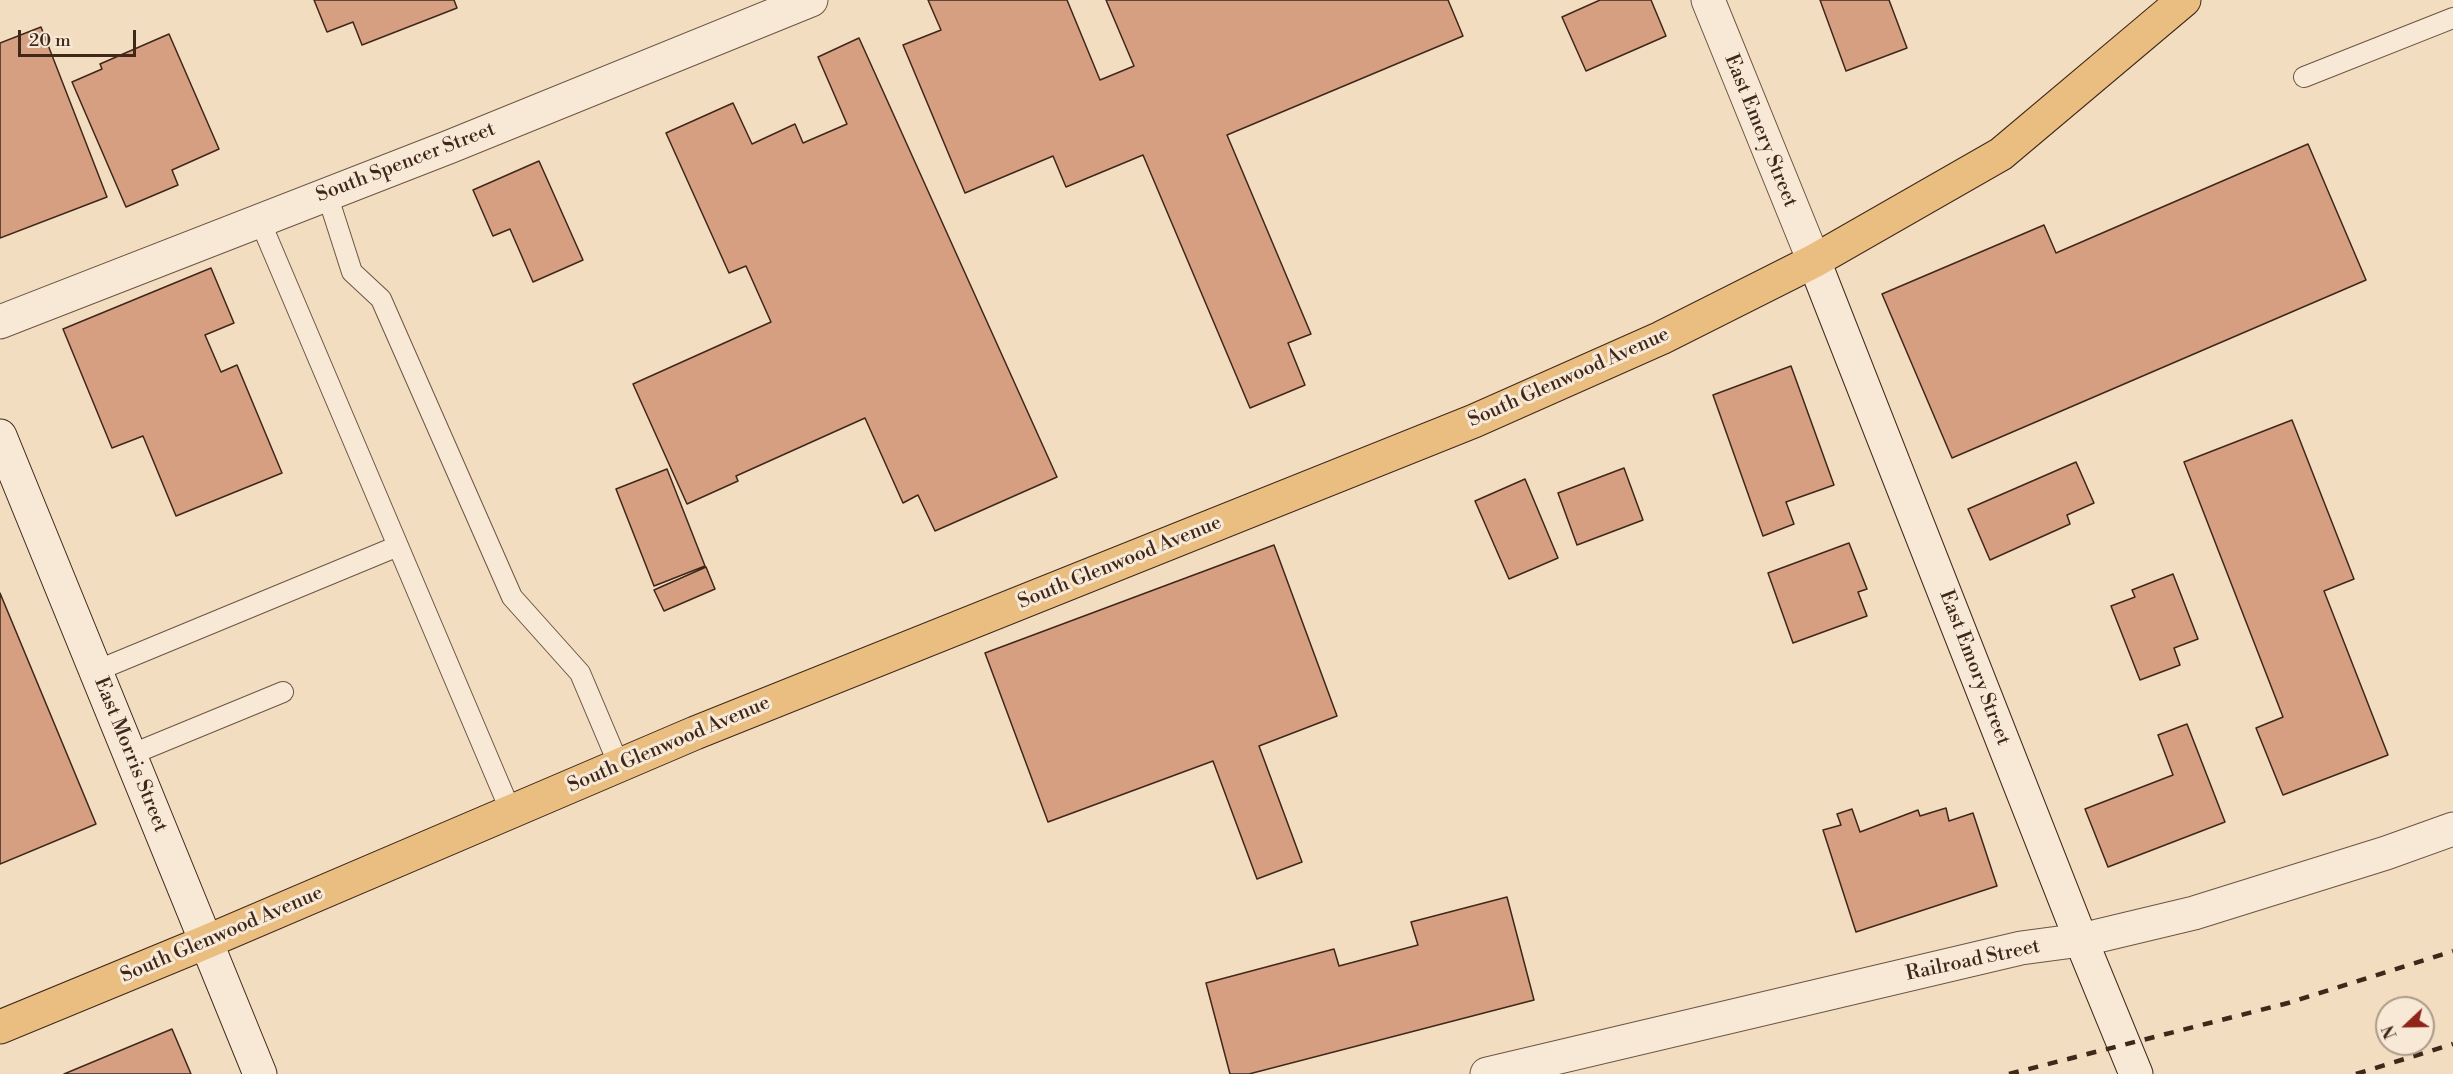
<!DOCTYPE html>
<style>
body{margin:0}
#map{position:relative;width:2453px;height:1074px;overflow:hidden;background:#f2ddc0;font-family:"Libre Bodoni",serif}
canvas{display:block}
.north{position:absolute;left:2375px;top:996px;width:60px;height:60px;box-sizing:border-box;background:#f7e9d6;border:2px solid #ad9b8a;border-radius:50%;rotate:248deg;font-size:16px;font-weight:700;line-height:24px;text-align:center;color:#3f2719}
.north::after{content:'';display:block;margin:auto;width:21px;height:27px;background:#8f2418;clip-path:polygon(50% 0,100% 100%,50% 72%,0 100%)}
.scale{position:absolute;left:18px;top:30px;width:118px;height:27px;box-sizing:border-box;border:3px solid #3f2719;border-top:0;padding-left:8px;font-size:18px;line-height:21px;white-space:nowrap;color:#3f2719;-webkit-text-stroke:4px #f7e9d6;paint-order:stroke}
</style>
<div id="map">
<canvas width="2453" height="1074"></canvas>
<div class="north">N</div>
<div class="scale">20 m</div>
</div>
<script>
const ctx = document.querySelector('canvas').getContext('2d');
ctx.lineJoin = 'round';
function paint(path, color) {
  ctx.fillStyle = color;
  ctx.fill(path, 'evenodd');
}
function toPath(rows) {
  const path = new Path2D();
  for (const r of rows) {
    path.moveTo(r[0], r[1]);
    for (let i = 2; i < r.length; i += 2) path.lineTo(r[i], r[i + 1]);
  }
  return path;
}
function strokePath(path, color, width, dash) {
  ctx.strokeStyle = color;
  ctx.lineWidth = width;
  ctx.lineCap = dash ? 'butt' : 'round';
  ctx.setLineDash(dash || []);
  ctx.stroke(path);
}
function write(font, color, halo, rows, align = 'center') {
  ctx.font = font + ' "Libre Bodoni",serif';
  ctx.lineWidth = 6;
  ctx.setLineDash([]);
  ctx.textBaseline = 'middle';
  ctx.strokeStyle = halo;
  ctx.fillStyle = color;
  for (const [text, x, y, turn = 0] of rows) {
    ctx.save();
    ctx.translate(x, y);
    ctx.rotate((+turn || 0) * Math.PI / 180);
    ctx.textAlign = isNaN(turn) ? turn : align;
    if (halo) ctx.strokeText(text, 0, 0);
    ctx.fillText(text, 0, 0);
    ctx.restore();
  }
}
const building = toPath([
 [314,0,454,0,457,8,362,45,353,22,327,32,314,0],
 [928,0,1067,0,1100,80,1134,66,1106,0,1448,0,1463,36,1227,135,1311,334,1288,343,1305,385,1250,408,1143,155,1066,187,1053,156,965,193,903,45,941,30,928,0],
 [1600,0,1651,0,1666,36,1586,71,1562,17,1600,0],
 [1820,0,1889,0,1907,48,1846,71,1820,0],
 [41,27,107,197,0,238,0,43,41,27],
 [169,34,219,149,172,170,178,185,126,207,72,82,102,69,100,64,169,34],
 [859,38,1057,477,935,531,918,495,903,503,865,418,736,476,738,481,687,504,633,384,771,322,746,266,729,273,666,133,733,103,752,144,795,124,803,143,847,124,818,57,859,38],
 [2308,144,2366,280,1952,458,1882,294,2044,225,2056,253,2308,144],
 [539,161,583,260,533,282,510,229,493,236,473,190,539,161],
 [211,268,234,323,205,335,221,372,237,365,282,473,176,516,143,436,112,448,63,329,211,268],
 [1791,366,1834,485,1786,502,1794,524,1763,536,1713,395,1791,366],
 [2292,420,2354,579,2324,591,2388,755,2283,795,2256,728,2283,717,2184,462,2292,420],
 [2076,462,2094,503,2067,515,2070,524,1990,560,1968,509,2076,462],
 [1624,468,1643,520,1577,545,1558,493,1624,468],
 [667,469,705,566,654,586,616,489,667,469],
 [1525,479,1558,558,1509,579,1475,501,1525,479],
 [1849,543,1867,589,1858,592,1867,616,1793,643,1768,573,1849,543],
 [1274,545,1337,716,1259,746,1302,862,1257,879,1213,761,1048,822,985,653,1274,545],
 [706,567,715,589,664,611,654,590,706,567],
 [2173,574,2198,639,2174,648,2180,665,2140,680,2111,606,2135,597,2132,590,2173,574],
 [0,593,96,824,0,864,0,593],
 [2187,724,2225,822,2108,867,2085,809,2173,775,2158,735,2187,724],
 [1946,808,1949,821,1973,813,1997,886,1856,932,1823,830,1841,825,1837,814,1852,809,1860,832,1918,810,1920,816,1946,808],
 [1507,897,1534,1000,1249,1074,1230,1074,1206,983,1334,949,1339,966,1418,945,1411,922,1507,897],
 [172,1029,191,1074,64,1074,172,1029]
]);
const lane = toPath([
 [2304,77,2453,18],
 [327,194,352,272,381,299,512,597,580,673,619,765],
 [260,221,511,812],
 [96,671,398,546],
 [130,755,283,692]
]);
const street = toPath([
 [1708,0,1814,261],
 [0,322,449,147,811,0],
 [1487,1074,2021,948,2081,940,2194,913,2386,853,2453,829]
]);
const secondary = toPath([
 [1814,261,2081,940,2136,1074],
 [0,436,260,1074]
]);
const primary = toPath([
 [0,1027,206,942,695,733,1474,421,1661,338,1814,261,2001,154,2184,0]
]);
const rail = toPath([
 [2009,1074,2288,1003,2453,951],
 [2356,1074,2453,1044]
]);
const streetNames = [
 ["East Emery Street",1760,131,68],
 ["South Spencer Street",406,163,-21],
 ["South Glenwood Avenue",1569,378,-24],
 ["South Glenwood Avenue",1120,563,-22],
 ["East Emory Street",1974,668,69],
 ["South Glenwood Avenue",669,745,-23],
 ["East Morris Street",130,755,68],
 ["South Glenwood Avenue",222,935,-23],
 ["Railroad Street",1973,961,-12]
];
paint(building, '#d69f82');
strokePath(building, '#3f2719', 1.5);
strokePath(lane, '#6c5443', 22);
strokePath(street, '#6c5443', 35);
strokePath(secondary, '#3f2719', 35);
strokePath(primary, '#3f2719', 35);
strokePath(lane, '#f7e9d6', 20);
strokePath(street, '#f7e9d6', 33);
strokePath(secondary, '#f7e9d6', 33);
strokePath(primary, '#e9be80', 33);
strokePath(rail, '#3f2719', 4.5, [10, 10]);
write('20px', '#3f2719', '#f7e9d6', streetNames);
</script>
